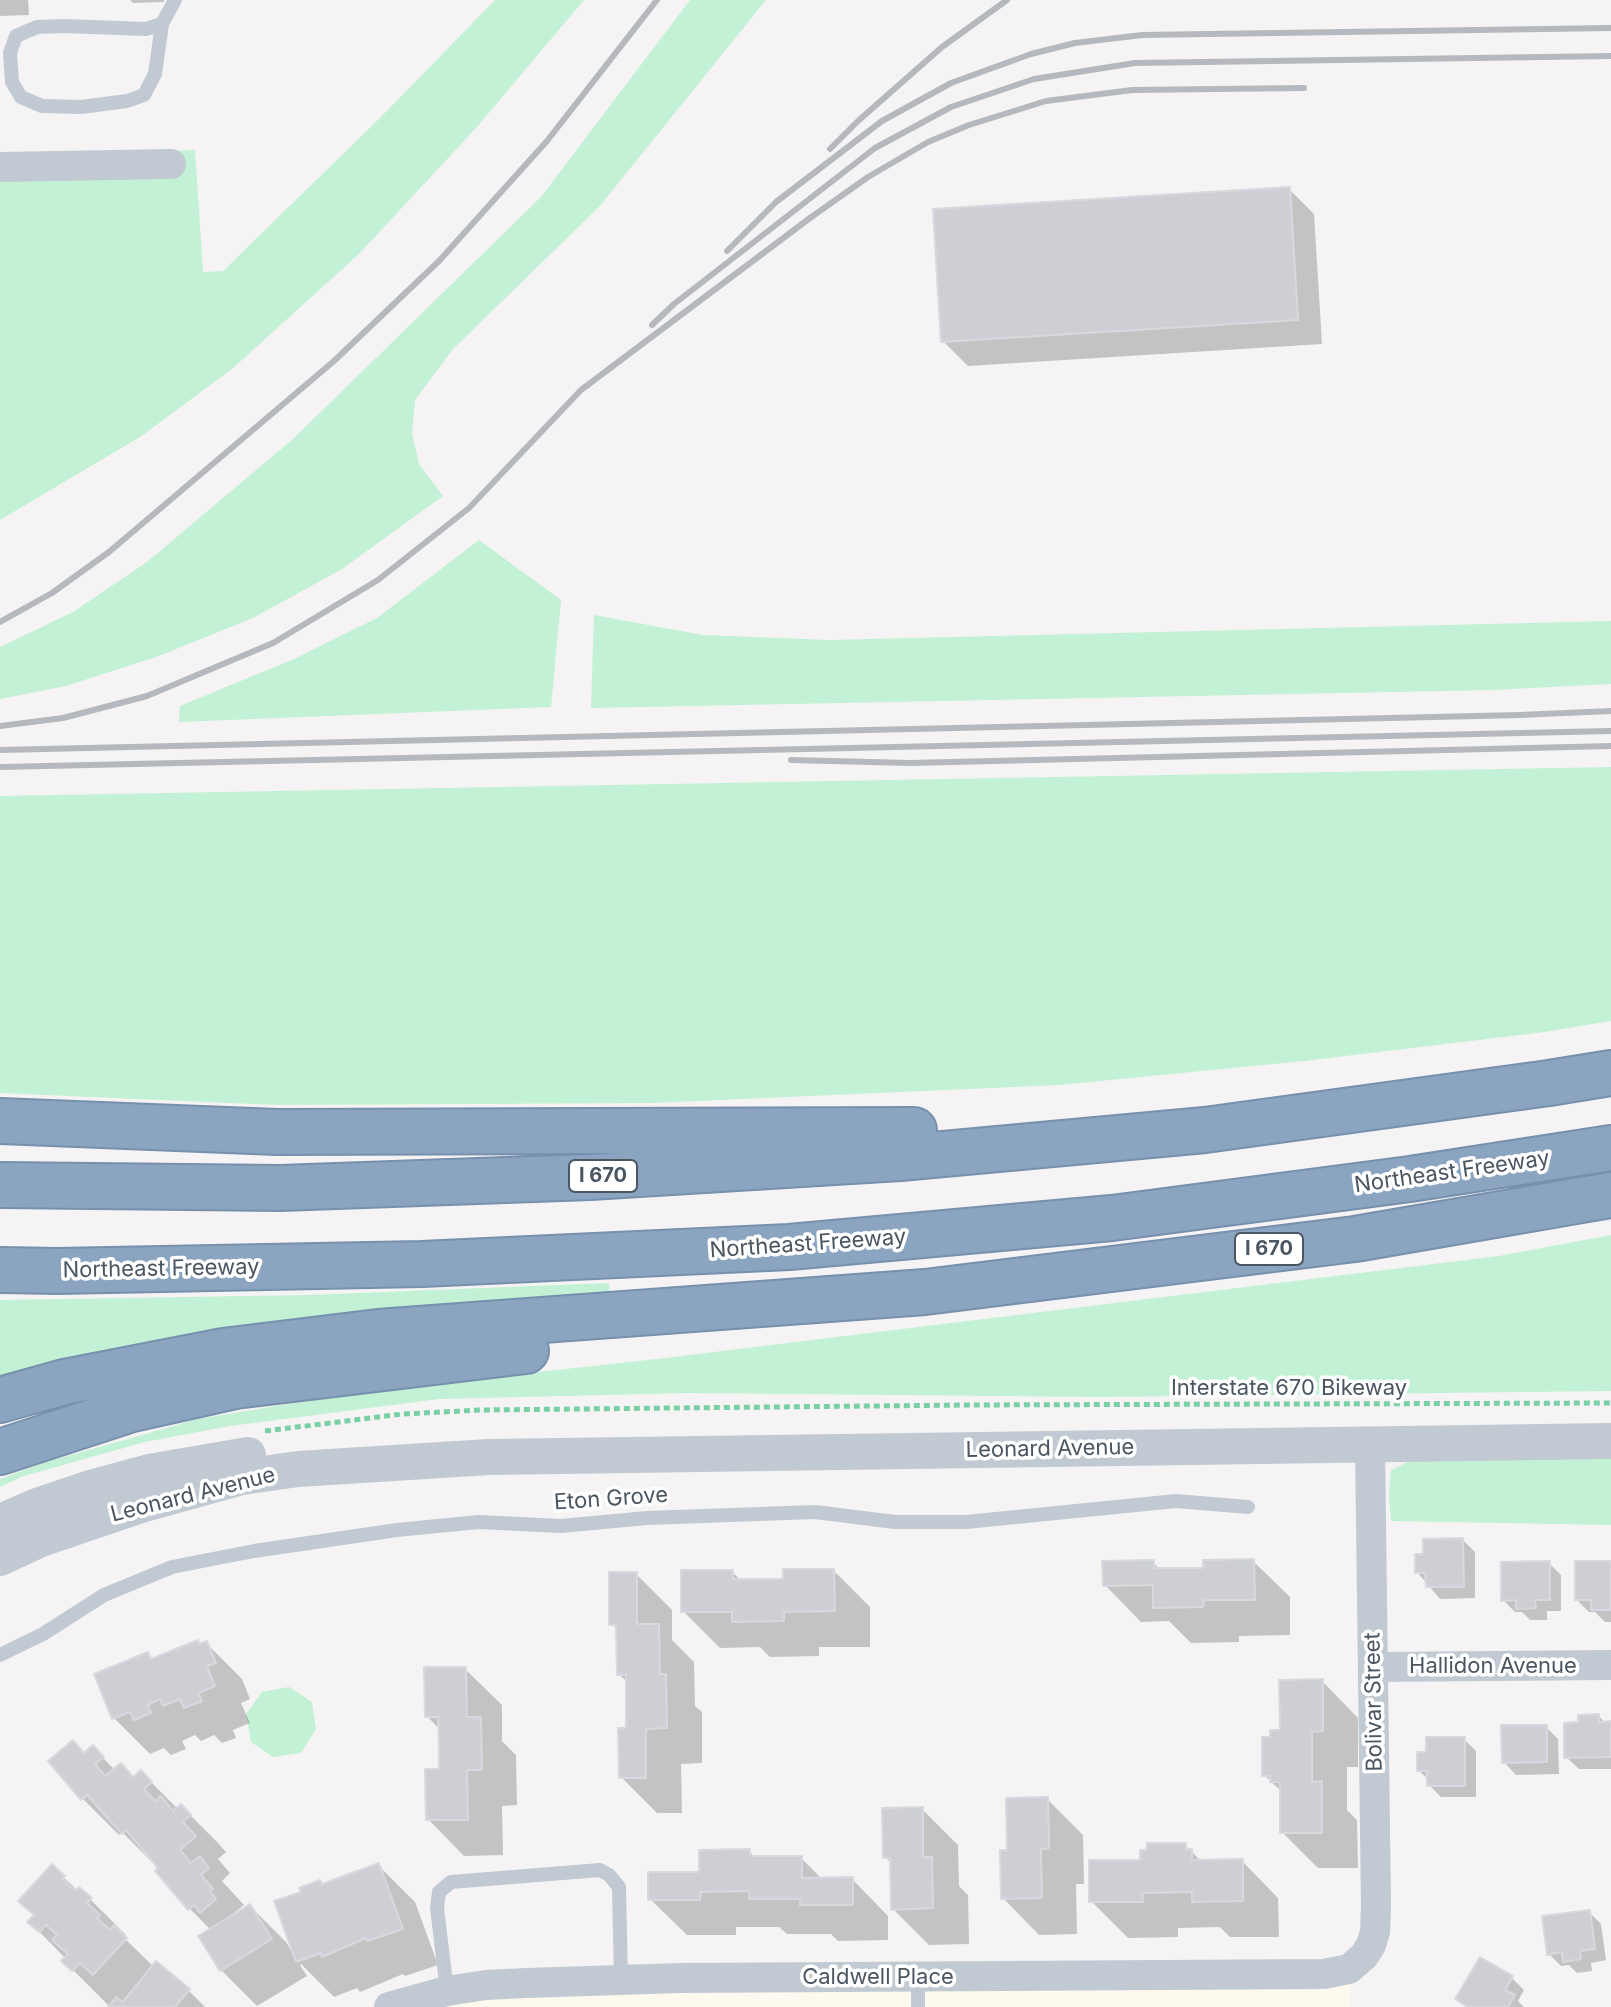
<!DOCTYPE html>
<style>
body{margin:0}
canvas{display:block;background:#f5f3f3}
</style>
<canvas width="1611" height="2007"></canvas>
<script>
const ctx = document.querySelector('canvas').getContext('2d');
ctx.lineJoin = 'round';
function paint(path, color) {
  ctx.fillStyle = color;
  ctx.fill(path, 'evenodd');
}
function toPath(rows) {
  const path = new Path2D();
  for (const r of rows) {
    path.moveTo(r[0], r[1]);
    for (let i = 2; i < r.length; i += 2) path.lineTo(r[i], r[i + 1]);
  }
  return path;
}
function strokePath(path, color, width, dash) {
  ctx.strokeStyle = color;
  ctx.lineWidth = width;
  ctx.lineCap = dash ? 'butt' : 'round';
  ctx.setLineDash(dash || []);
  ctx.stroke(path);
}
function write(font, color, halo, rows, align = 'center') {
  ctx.font = font + ' Inter,sans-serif';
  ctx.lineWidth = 7;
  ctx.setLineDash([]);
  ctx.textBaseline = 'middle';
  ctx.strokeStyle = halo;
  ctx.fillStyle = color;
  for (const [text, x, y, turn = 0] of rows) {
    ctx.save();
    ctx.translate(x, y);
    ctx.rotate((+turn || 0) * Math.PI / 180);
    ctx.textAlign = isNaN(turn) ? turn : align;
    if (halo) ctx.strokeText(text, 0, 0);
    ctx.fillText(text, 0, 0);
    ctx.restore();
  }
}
const commercial = toPath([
 [1350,1963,1350,2007,391,2007,432,1989]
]);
const green = toPath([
 [495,0,584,0,476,128,359,254,232,369,140,437,0,520,0,167,3,158,195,150,203,272,223,271,382,116],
 [690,0,766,0,599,207,453,349,415,400,412,433,419,464,443,496,342,569,253,618,159,656,66,686,0,699,0,647,73,612,147,562,293,439,541,197],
 [479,540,561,600,551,707,179,722,180,706,294,659,377,618],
 [594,615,703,635,829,640,1611,621,1611,684,1493,690,591,708],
 [1611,767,1611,1021,1545,1032,1304,1061,1059,1085,652,1103,276,1105,0,1093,0,796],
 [1611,1235,1611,1391,1100,1397,688,1393,439,1399,230,1426,145,1442,24,1476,0,1487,0,1479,43,1463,198,1419,373,1390,657,1359,1499,1256],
 [609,1283,610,1297,208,1333,77,1357,0,1376,0,1300,307,1295],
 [1611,1457,1611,1525,1391,1521,1389,1495,1391,1470,1414,1459],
 [289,1687,312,1702,316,1729,301,1753,273,1757,251,1742,246,1714,262,1692]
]);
const shadow = toPath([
 [0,0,28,0,29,15,0,16],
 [130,0,164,0,164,2,133,3],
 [1289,189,1314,214,1322,344,968,366,943,341],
 [1463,1540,1475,1552,1475,1598,1440,1599,1417,1572,1425,1556],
 [1253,1561,1290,1597,1290,1635,1239,1636,1239,1642,1191,1643,1169,1621,1141,1622,1105,1585,1153,1562,1160,1570,1205,1570],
 [1549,1563,1561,1575,1561,1611,1547,1611,1547,1620,1530,1620,1522,1612,1515,1612,1503,1600],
 [1611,1563,1611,1622,1605,1622,1595,1612,1589,1612,1577,1600],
 [834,1571,870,1607,870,1647,819,1647,819,1656,770,1657,760,1647,720,1648,683,1611,732,1572,742,1581,785,1581],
 [636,1574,672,1610,672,1640,694,1662,695,1706,702,1712,702,1763,681,1764,682,1813,657,1813,621,1777,628,1730,628,1683,619,1674,618,1631,612,1624],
 [206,1643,242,1679,250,1699,241,1703,250,1723,233,1730,236,1738,222,1743,214,1735,201,1741,195,1735,182,1741,186,1749,171,1755,164,1748,150,1754,114,1718,148,1654,153,1660],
 [465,1669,502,1705,502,1741,516,1755,517,1805,502,1806,503,1855,464,1856,428,1819,441,1771,440,1730,427,1716],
 [1322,1681,1358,1718,1358,1767,1347,1767,1347,1810,1357,1820,1358,1868,1318,1868,1282,1832,1282,1792,1264,1775,1272,1739,1282,1731],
 [1599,1716,1605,1723,1611,1723,1611,1769,1579,1769,1566,1757,1580,1724],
 [1546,1727,1558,1739,1559,1774,1516,1775,1504,1762],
 [1464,1739,1476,1751,1476,1797,1441,1797,1429,1785,1429,1780,1419,1771,1428,1754],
 [93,1748,115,1770,134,1778,141,1772,178,1809,181,1806,217,1842,226,1852,218,1859,230,1873,222,1881,244,1905,234,1913,236,1915,250,1906,286,1942,294,1955,323,1886,379,1866,415,1902,438,1965,405,1976,403,1974,360,1992,357,1988,334,1997,301,1964,300,1965,307,1976,257,2006,221,1970,211,1930,190,1909,159,1869,122,1832,119,1835,83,1799,85,1755],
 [1047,1799,1083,1835,1084,1884,1076,1884,1077,1934,1039,1935,1003,1898,1009,1852],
 [922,1809,958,1845,959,1886,968,1895,969,1944,929,1945,893,1909,892,1864,885,1857],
 [1185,1845,1202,1862,1242,1861,1278,1898,1279,1937,1230,1937,1220,1927,1178,1928,1178,1937,1128,1938,1092,1902,1142,1862],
 [749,1851,756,1858,801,1858,823,1880,852,1879,888,1916,888,1940,838,1941,831,1934,787,1934,779,1927,736,1927,736,1935,687,1935,650,1899],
 [52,1867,78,1891,90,1899,126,1935,124,1938,154,1967,188,1990,205,2007,110,2007,64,1961,66,1959,30,1922,36,1916],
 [1589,1912,1601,1924,1606,1960,1591,1963,1592,1971,1577,1973,1569,1965,1561,1966,1549,1954],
 [1480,1960,1512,1978,1524,1990,1518,2001,1524,2007,1466,2007,1458,1999]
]);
const building = toPath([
 [1290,187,1298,320,941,342,933,209,1290,187],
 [1463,1538,1464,1587,1426,1587,1425,1573,1415,1573,1415,1554,1423,1554,1423,1539,1463,1538],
 [1254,1559,1255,1600,1204,1600,1203,1607,1153,1608,1153,1585,1103,1586,1102,1561,1154,1560,1154,1568,1203,1568,1203,1560,1254,1559],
 [1550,1561,1550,1600,1535,1600,1536,1608,1516,1609,1516,1600,1501,1601,1501,1562,1550,1561],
 [1575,1561,1611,1561,1611,1610,1591,1610,1591,1600,1575,1600,1575,1561],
 [783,1569,834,1569,835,1611,784,1612,784,1621,732,1622,732,1612,681,1612,681,1570,733,1570,733,1579,783,1579,783,1569],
 [609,1572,637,1572,637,1624,659,1624,660,1674,666,1674,667,1728,646,1729,646,1778,619,1778,618,1728,626,1728,626,1675,617,1675,616,1625,609,1625,609,1572],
 [198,1640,199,1644,207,1641,216,1663,207,1666,215,1686,198,1693,202,1701,184,1708,180,1699,163,1706,160,1699,148,1705,151,1713,134,1720,130,1712,112,1719,94,1674,148,1652,151,1659,198,1640],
 [424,1667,466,1667,467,1717,481,1717,482,1770,467,1770,468,1820,426,1820,425,1769,439,1769,439,1743,438,1717,425,1717,424,1667],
 [1323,1679,1323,1731,1312,1732,1312,1782,1322,1781,1322,1833,1280,1833,1280,1782,1270,1782,1270,1776,1262,1776,1262,1737,1270,1737,1270,1730,1280,1730,1279,1680,1323,1679],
 [1599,1714,1599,1722,1611,1721,1611,1757,1564,1758,1564,1723,1578,1722,1578,1715,1599,1714],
 [1501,1725,1547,1725,1547,1762,1502,1763,1501,1725],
 [1426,1737,1465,1737,1465,1786,1427,1786,1427,1771,1417,1771,1417,1752,1426,1752,1426,1737],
 [73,1740,84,1753,93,1745,104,1757,95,1764,105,1776,121,1763,133,1777,141,1770,152,1782,144,1789,155,1801,161,1796,173,1811,181,1804,191,1815,183,1822,196,1836,180,1850,191,1863,200,1856,209,1868,201,1875,213,1889,210,1891,216,1899,200,1913,194,1905,188,1910,155,1871,158,1868,126,1830,122,1834,87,1795,81,1800,48,1761,73,1740],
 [1048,1797,1049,1848,1041,1849,1042,1898,1001,1899,1000,1850,1007,1850,1006,1798,1048,1797],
 [923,1807,923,1857,932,1857,933,1908,891,1910,890,1858,883,1858,882,1808,923,1807],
 [1147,1843,1186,1843,1186,1849,1192,1849,1192,1860,1243,1859,1243,1901,1192,1902,1192,1892,1142,1893,1143,1902,1089,1902,1089,1860,1140,1860,1140,1850,1147,1850,1147,1843],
 [750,1849,750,1856,802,1856,802,1878,853,1877,853,1905,800,1905,800,1899,749,1899,749,1891,701,1892,700,1900,648,1900,648,1872,699,1872,699,1850,750,1849],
 [379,1863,403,1929,367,1941,366,1938,322,1957,321,1953,296,1962,274,1901,301,1892,299,1888,320,1880,322,1884,379,1863],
 [52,1864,65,1876,62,1879,75,1891,79,1887,92,1898,87,1903,100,1915,97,1918,110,1930,114,1925,127,1938,93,1975,80,1963,72,1971,61,1961,68,1954,52,1940,57,1935,46,1925,39,1932,27,1922,34,1915,18,1901,52,1864],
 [250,1904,272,1939,220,1971,198,1936,250,1904],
 [1590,1910,1595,1949,1580,1951,1581,1959,1563,1962,1562,1952,1547,1955,1542,1916,1590,1910],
 [1480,1957,1513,1976,1505,1990,1515,1995,1508,2007,1468,2007,1455,1999,1480,1957],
 [156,1961,190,1989,175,2007,108,2007,116,1997,123,2002,156,1961]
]);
const path = toPath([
 [265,1431,403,1414,481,1410,968,1405,1611,1403]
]);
const service = toPath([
 [162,24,146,29,63,26,37,27,16,36,10,53,12,82,21,97,42,106,81,107,127,101,144,95,155,74,162,24,175,0],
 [0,1655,43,1634,104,1595,172,1567,254,1551,397,1530,478,1522,561,1526,647,1518,815,1512,895,1522,966,1522,1176,1501,1248,1507],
 [447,1991,437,1908,439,1892,451,1882,600,1870,609,1875,619,1887,621,1981],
 [918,2007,918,1977]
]);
const minor = toPath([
 [0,167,171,164],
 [1374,1667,1611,1665],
 [389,2007,447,1991,486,1985,527,1983,680,1978,1324,1974,1349,1969,1364,1956,1371,1945,1375,1932,1376,1906,1370,1445]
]);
const tertiary = toPath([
 [0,1522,37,1506,90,1488,149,1472,248,1455],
 [0,1558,41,1539,141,1505,242,1477,298,1469,489,1457,1611,1441]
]);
const motorway = toPath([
 [0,1121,277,1132,914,1130],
 [0,1185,280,1188,590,1177,900,1158,1205,1130,1549,1083,1611,1073],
 [0,1270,58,1271,422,1264,789,1247,1112,1218,1410,1179,1611,1148],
 [0,1400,64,1382,223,1351,378,1332,925,1292,1355,1239,1611,1195],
 [0,1452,132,1409,235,1386,526,1351]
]);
const rail = toPath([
 [830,149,858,121,942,47,1007,0],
 [727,251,776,202,882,121,951,83,1031,54,1075,43,1142,35,1611,28],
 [652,325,674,304,875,148,951,107,1034,79,1135,63,1611,56],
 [0,622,52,593,109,552,334,361,439,261,547,141,657,0],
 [0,726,63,718,147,696,273,643,378,580,469,508,581,390,810,218,868,177,928,142,969,125,1046,101,1132,90,1304,88],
 [0,750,1520,715,1611,711],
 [791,760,910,763,1611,746],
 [0,767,1611,731]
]);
const shields = [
 [603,1176,68],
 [1269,1249,68]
];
const shieldNames = [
 ["I 670",603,1176],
 ["I 670",1269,1249]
];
const streetNames = [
 ["Northeast Freeway",1452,1172,-8],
 ["Northeast Freeway",808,1244,-4],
 ["Northeast Freeway",161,1269,-1],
 ["Interstate 670 Bikeway",1289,1388],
 ["Leonard Avenue",1050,1449,-1],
 ["Leonard Avenue",193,1495,-14],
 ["Eton Grove",611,1499,-4],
 ["Hallidon Avenue",1493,1666],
 ["Bolivar Street",1374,1702,-91],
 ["Caldwell Place",878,1977]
];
paint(commercial, '#fdf9ef');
paint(green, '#c3f1d5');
paint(shadow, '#0003');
paint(building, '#cdcfd5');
strokePath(building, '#d7d9de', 2);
strokePath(motorway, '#7690ad', 48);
strokePath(path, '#7ad0a6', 5, [6, 4]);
strokePath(service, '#c1cad2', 14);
strokePath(minor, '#c1cad2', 30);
strokePath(tertiary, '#c1cad2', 36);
strokePath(motorway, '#8ba5c1', 44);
strokePath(rail, '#b5b8bd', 6);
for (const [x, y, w] of shields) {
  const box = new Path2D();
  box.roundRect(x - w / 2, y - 16, w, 32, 6);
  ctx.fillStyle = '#fff';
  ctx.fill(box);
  strokePath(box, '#4a5661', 2);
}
write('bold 20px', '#4a5661', null, shieldNames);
write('22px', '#4a5661', '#fff', streetNames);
</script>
